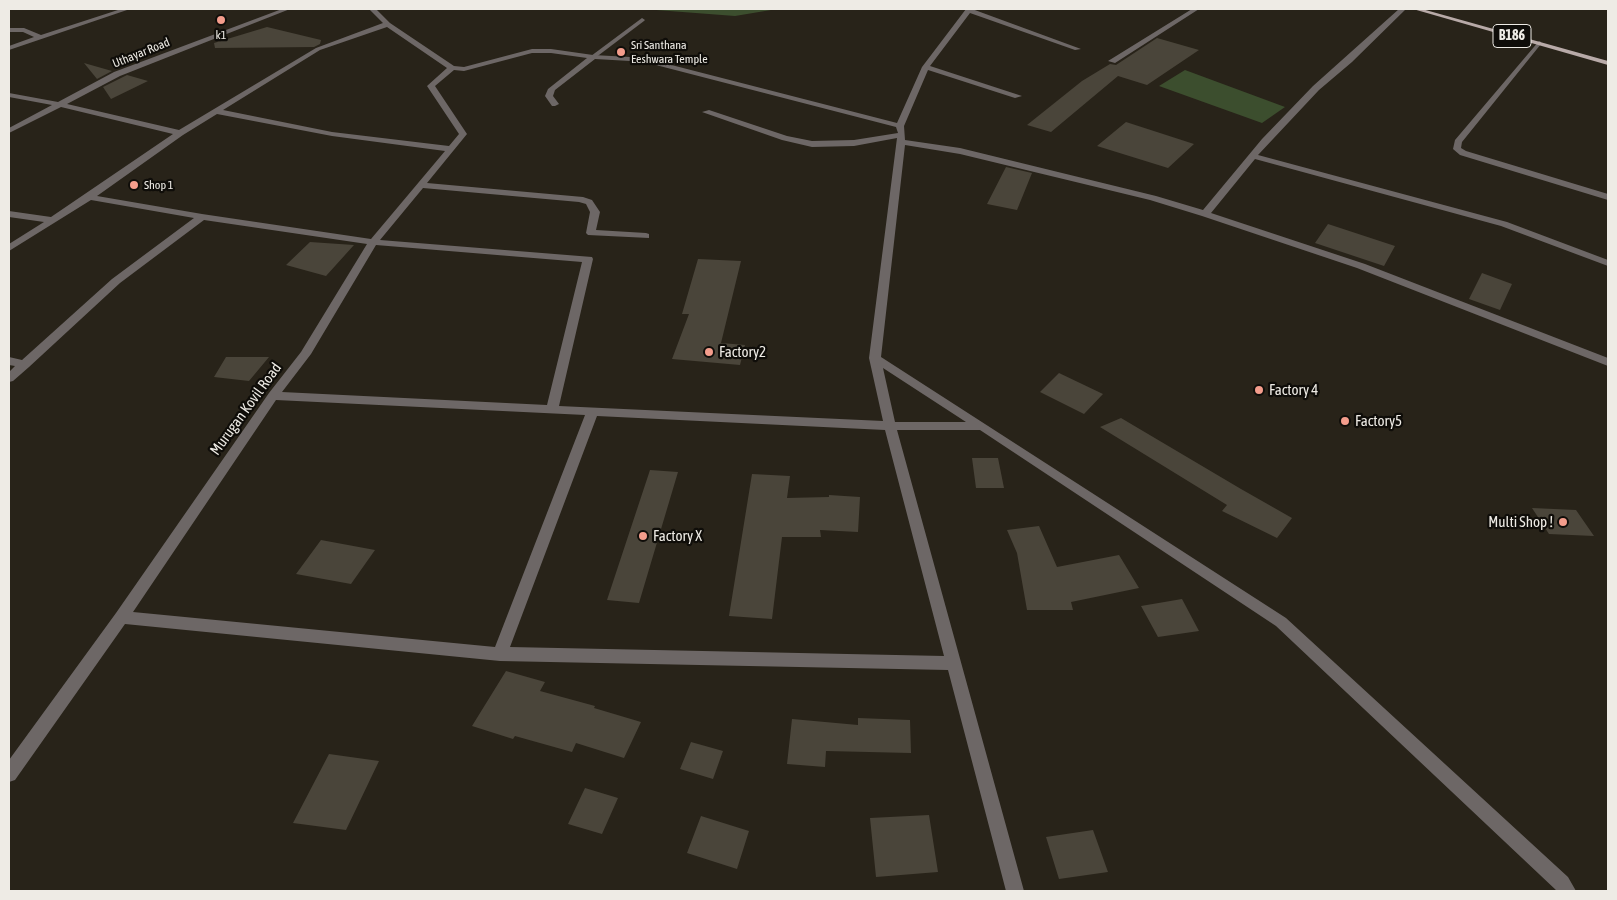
<!DOCTYPE html>
<style>
body{margin:0}
#map{position:relative;width:1617px;height:900px;overflow:hidden;background:#282319;font-family:"Asap Condensed",sans-serif}
canvas{display:block}
.frame{position:absolute;inset:0;border:10px solid #eeebe5;pointer-events:none}
</style>
<div id="map">
<canvas width="1617" height="900"></canvas>
<div class="frame"></div>
</div>
<script>
const ctx = document.querySelector('canvas').getContext('2d');
ctx.lineJoin = 'round';
function paint(path, color) {
  ctx.fillStyle = color;
  ctx.fill(path, 'evenodd');
}
function toPath(rows) {
  const path = new Path2D();
  for (const r of rows) {
    path.moveTo(r[0], r[1]);
    for (let i = 2; i < r.length; i += 2) path.lineTo(r[i], r[i + 1]);
  }
  return path;
}
function strokePath(path, color, width, dash) {
  ctx.strokeStyle = color;
  ctx.lineWidth = width;
  ctx.lineCap = dash ? 'butt' : 'round';
  ctx.setLineDash(dash || []);
  ctx.stroke(path);
}
function write(font, color, halo, rows, align = 'center') {
  ctx.font = font + ' "Asap Condensed",sans-serif';
  ctx.lineWidth = 4.5;
  ctx.setLineDash([]);
  ctx.textBaseline = 'middle';
  ctx.strokeStyle = halo;
  ctx.fillStyle = color;
  for (const [text, x, y, turn = 0] of rows) {
    ctx.save();
    ctx.translate(x, y);
    ctx.rotate((+turn || 0) * Math.PI / 180);
    ctx.textAlign = isNaN(turn) ? turn : align;
    if (halo) ctx.strokeText(text, 0, 0);
    ctx.fillText(text, 0, 0);
    ctx.restore();
  }
}
const green = toPath([
 [643,9,777,9,735,16],
 [1185,70,1285,107,1262,123,1159,86]
]);
const building = toPath([
 [267,27,321,40,320,44,314,47,215,48,214,43],
 [1157,38,1199,50,1147,85,1118,76,1051,132,1027,125,1082,81,1110,64,1116,65],
 [84,63,112,71,97,79],
 [127,75,148,81,111,99,103,87],
 [1126,122,1194,144,1168,168,1097,146],
 [1006,167,1032,173,1017,210,987,204],
 [1328,224,1395,246,1384,266,1315,243],
 [310,242,354,245,326,276,286,265],
 [698,259,741,261,721,343,745,345,740,365,672,359,689,314,682,314],
 [1482,273,1512,284,1500,310,1469,299],
 [226,357,269,357,249,381,214,377],
 [1059,373,1103,394,1084,414,1040,392],
 [1121,418,1241,489,1292,518,1277,538,1222,511,1227,505,1100,427],
 [972,458,998,458,1004,488,976,488],
 [650,470,678,472,639,603,607,600],
 [752,474,790,476,787,498,829,497,829,495,860,497,858,532,820,530,821,537,782,537,772,619,729,616],
 [1532,508,1576,510,1594,536,1549,534],
 [1039,526,1057,567,1119,555,1139,588,1071,602,1073,610,1027,610,1017,553,1007,530],
 [321,540,375,550,351,584,296,574],
 [1182,599,1199,631,1158,637,1141,606],
 [506,671,545,682,540,691,595,706,594,708,641,722,624,758,576,743,572,752,515,736,513,739,472,726],
 [858,718,910,720,911,753,826,751,825,767,787,764,792,719,858,725],
 [691,742,723,751,713,779,680,769],
 [329,754,379,761,346,830,293,823],
 [585,788,618,798,602,834,568,824],
 [929,815,938,872,876,877,870,818],
 [701,816,749,831,737,869,687,853],
 [1093,830,1108,872,1059,879,1046,837]
]);
const service = toPath([
 [642,18,645,20,644,21,595,58,591,58,591,56,642,18]
]);
const minor = toPath([
 [121,9,130,9,9,50,9,46,34,37,23,32,9,32,9,28,24,28,41,35,121,9],
 [282,9,290,9,120,76,67,104,179,130,316,48,383,23,369,9,376,9,390,23,454,66,464,67,532,49,551,49,593,55,630,57,652,60,897,123,922,67,966,9,972,9,1081,49,1075,50,970,13,930,66,1022,96,1015,98,928,70,904,126,905,140,960,148,1156,196,1203,210,1262,139,1313,86,1399,9,1406,9,1352,62,1319,90,1258,155,1507,222,1608,260,1608,266,1501,226,1255,159,1211,213,1365,264,1608,358,1608,366,1357,268,1202,216,1150,200,960,154,905,145,881,357,1286,618,1568,877,1576,891,1557,891,1276,626,980,430,897,430,1024,891,1006,891,948,670,500,661,125,624,15,780,9,782,9,760,116,613,269,393,301,352,367,244,204,220,120,283,29,367,13,381,9,382,9,372,15,366,9,365,9,357,22,360,112,279,194,218,91,200,9,251,9,244,44,222,9,217,9,211,51,217,173,134,61,107,9,133,9,128,52,105,9,97,9,93,58,102,114,72,282,9],
 [387,27,447,68,427,86,459,134,449,146,332,132,223,110,320,50,387,27],
 [532,53,551,53,587,58,548,89,545,96,552,106,555,106,559,104,553,96,555,90,595,59,630,61,652,64,896,127,898,133,854,140,812,141,787,136,709,110,702,112,782,140,812,147,854,146,897,138,869,358,883,421,559,406,593,259,592,257,380,240,423,188,579,202,586,204,590,212,586,233,588,235,649,238,649,234,646,233,596,230,600,212,592,200,583,197,427,183,467,134,435,86,454,70,464,71,532,53],
 [217,114,332,136,445,151,371,239,202,214,97,196,183,135,217,114],
 [376,245,582,262,547,405,282,392,311,354,376,245],
 [883,368,966,422,895,422,883,368],
 [276,400,585,415,495,647,133,612,276,400],
 [597,416,885,430,944,656,510,647,597,416],
 [1192,9,1199,9,1115,63,1108,61,1192,9],
 [1539,41,1541,42,1541,44,1462,142,1461,148,1466,151,1608,194,1608,200,1460,155,1453,149,1455,140,1539,41]
]);
const primary = toPath([
 [1413,9,1422,9,1608,61,1608,65,1413,9]
]);
const markers = [
 [221,20,5,"#f49d8c"],
 [621,52,5,"#f49d8c"],
 [134,185,5,"#f49d8c"],
 [709,352,5,"#f49d8c"],
 [1259,390,5,"#f49d8c"],
 [1345,421,5,"#f49d8c"],
 [1563,522,5,"#f49d8c"],
 [643,536,5,"#f49d8c"]
];
const farPoinames = [
 ["k1",221,35,"center"],
 ["Sri Santhana",631,45],
 ["Eeshwara Temple",631,59],
 ["Shop 1",144,185]
];
const farStreetnames = [
 ["Uthayar Road",141,53,-22]
];
const shields = [
 [1512,36,38]
];
const shieldNames = [
 ["B186",1512,36]
];
const poiNames = [
 ["Factory2",719,352],
 ["Factory 4",1269,390],
 ["Factory5",1355,421],
 ["Multi Shop !",1553,522,"right"],
 ["Factory X",653,536]
];
const streetNames = [
 ["Murugan Kovil Road",246,409,-54]
];
paint(green, '#3c4e2e');
paint(building, '#4a453a');
paint(service, '#6d6766');
paint(minor, '#6d6766');
paint(primary, '#b8aaa8');
for (const [x, y, r, color] of markers) {
  const dot = new Path2D();
  dot.arc(x, y, r, 0, 2 * Math.PI);
  ctx.fillStyle = color;
  ctx.fill(dot);
  strokePath(dot, '#0f0d09', 2);
}
write('12px', '#eeebe5', '#0f0d09', farPoinames, 'left');
write('12px', '#eeebe5', '#0f0d09', farStreetnames);
for (const [x, y, w] of shields) {
  const box = new Path2D();
  box.roundRect(x - w / 2, y - 11.5, w, 23, 4);
  ctx.fillStyle = '#0f0d09';
  ctx.fill(box);
  strokePath(box, '#eeebe5', 1);
}
write('bold 14px', '#eeebe5', null, shieldNames);
write('15px', '#eeebe5', '#0f0d09', poiNames, 'left');
write('15px', '#eeebe5', '#0f0d09', streetNames);
</script>
